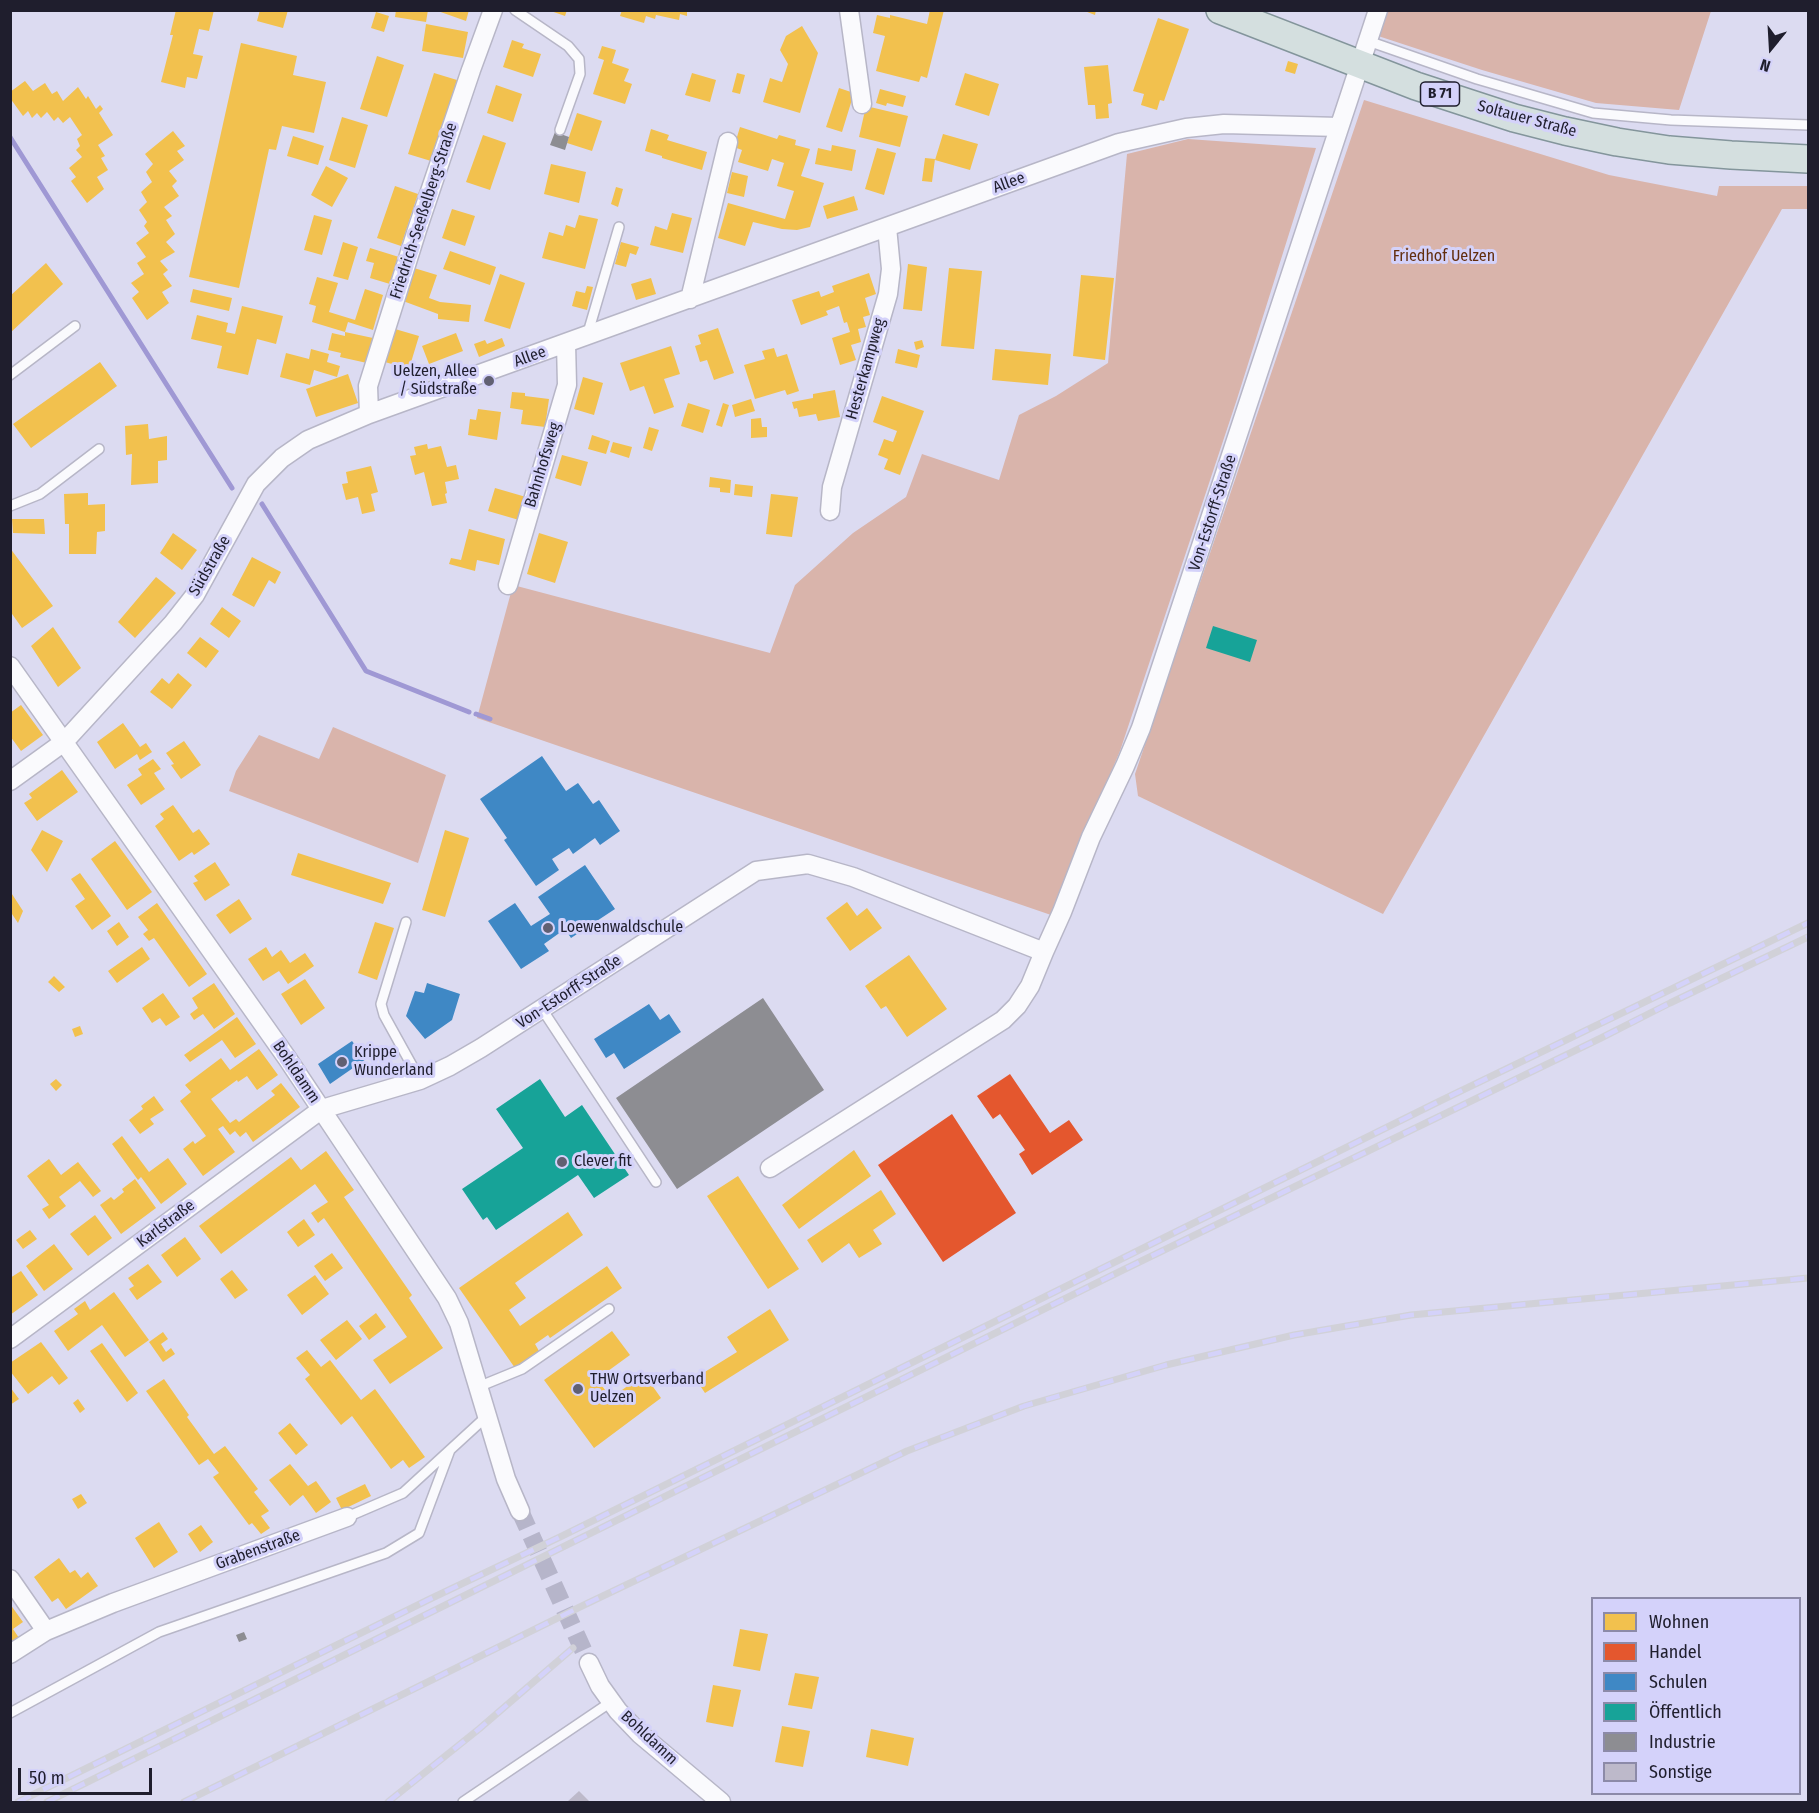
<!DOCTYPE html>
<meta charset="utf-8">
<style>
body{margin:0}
#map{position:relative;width:1819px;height:1813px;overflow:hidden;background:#dcdbf1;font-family:"Fira Sans Condensed",sans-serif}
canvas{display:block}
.frame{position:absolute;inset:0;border:12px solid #1f1e2d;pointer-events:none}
.legend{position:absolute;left:1591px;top:1597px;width:210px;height:198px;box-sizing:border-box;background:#d4d2fa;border:2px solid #8c8aa8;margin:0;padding:8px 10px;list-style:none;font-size:18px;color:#1f1e2d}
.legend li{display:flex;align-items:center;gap:12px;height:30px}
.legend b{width:30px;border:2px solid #8c8aa8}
.north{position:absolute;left:1741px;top:18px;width:60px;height:60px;-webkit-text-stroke:4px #d4d2fa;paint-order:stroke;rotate:198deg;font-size:16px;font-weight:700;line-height:24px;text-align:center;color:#1f1e2d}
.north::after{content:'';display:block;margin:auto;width:21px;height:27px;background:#1f1e2d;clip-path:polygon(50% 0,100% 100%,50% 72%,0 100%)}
.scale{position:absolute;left:18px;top:1768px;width:134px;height:27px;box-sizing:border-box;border:3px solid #1f1e2d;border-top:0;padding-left:8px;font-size:18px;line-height:21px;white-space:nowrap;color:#1f1e2d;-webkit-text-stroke:4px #d4d2fa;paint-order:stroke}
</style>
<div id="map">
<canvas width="1819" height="1813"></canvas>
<div class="frame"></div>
<ul class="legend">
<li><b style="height:16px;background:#f2c14e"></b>Wohnen</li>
<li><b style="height:16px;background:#e4572e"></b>Handel</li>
<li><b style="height:16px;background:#3f88c5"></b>Schulen</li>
<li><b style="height:16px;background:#17a398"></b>Öffentlich</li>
<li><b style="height:16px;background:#8d8d92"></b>Industrie</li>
<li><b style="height:16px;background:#bdb9ca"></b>Sonstige</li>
</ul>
<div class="north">N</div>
<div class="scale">50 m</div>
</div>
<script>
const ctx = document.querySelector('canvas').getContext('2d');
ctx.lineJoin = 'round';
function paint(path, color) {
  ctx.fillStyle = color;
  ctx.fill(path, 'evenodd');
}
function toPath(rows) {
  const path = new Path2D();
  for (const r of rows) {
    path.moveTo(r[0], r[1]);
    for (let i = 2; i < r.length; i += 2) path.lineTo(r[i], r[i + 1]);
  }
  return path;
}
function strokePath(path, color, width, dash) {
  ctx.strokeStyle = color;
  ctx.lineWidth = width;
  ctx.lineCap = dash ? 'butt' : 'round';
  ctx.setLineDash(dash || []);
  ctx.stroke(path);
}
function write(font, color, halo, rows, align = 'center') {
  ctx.font = font + ' "Fira Sans Condensed",sans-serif';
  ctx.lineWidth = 6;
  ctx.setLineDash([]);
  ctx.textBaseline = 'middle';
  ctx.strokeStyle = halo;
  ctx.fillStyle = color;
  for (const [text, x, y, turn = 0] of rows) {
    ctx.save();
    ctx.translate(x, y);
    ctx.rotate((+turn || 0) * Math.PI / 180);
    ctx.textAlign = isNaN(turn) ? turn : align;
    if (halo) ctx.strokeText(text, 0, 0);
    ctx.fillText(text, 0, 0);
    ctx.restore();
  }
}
const green = toPath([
 [1380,11,1711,11,1679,110,1596,103,1482,70,1372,34],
 [1364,100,1609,175,1717,196,1719,186,1808,186,1808,209,1782,209,1383,914,1138,796,1135,774],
 [1188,139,1316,148,1237,399,1120,751,1051,915,477,718,513,585,770,653,795,585,853,533,906,497,922,454,999,480,1019,415,1056,396,1108,363,1127,154],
 [333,727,446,775,418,863,229,791,236,771,259,735,319,759]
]);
const homes = toPath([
 [176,10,214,10,209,31,199,29,193,54,203,56,197,79,187,77,185,88,161,82,173,35,170,35],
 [260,10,288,10,283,28,257,21],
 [396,10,428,10,426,22,395,17],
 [435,10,469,10,466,21],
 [548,10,567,10,565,16],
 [622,10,687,10,687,16,680,14,679,20,656,15,655,19,646,16,644,23,620,16],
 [930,10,944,10,927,78,921,76,919,82,876,71,885,36,873,33,877,15,890,18,890,15,927,24],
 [1082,10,1096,10,1095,15],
 [376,12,389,16,384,32,371,28],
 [1158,18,1189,29,1164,101,1160,100,1157,110,1141,105,1144,94,1133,91],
 [426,24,468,32,463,58,422,51],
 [802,26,818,53,800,113,763,102,770,78,782,82,788,64,780,50,786,36],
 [512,40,524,44,522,48,541,54,533,77,503,67],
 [241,43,297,56,293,75,326,82,314,133,282,126,276,150,269,149,239,288,189,277],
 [602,46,616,50,612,63,629,69,624,81,632,84,625,104,593,94,604,60,598,58],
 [377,56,404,65,387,117,360,109],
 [1288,61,1298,64,1295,74,1285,71],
 [1108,65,1112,103,1108,104,1109,118,1096,119,1095,105,1088,105,1084,67],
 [434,73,457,80,431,161,408,154],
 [692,73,716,80,710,102,685,95],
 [737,73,745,75,740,94,732,92],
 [965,73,999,84,989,116,955,105],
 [25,81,33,91,45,83,52,94,57,91,63,101,78,87,86,99,88,96,96,109,100,105,103,109,99,113,113,135,98,145,105,156,101,158,108,170,97,177,104,189,87,203,71,181,76,177,69,168,82,157,76,150,80,146,77,139,82,135,70,117,63,123,58,117,54,121,47,112,41,118,37,113,32,118,28,111,23,116,10,98,10,92],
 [496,85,522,94,513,122,487,113],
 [839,88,854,93,842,132,826,127],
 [880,89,906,96,903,107,887,103,886,106,876,103],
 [866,106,908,116,900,147,859,137],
 [577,113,602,121,592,151,567,143],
 [342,117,368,125,355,168,329,160],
 [740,127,777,139,779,135,796,140,795,145,810,149,801,176,824,183,810,227,797,230,782,229,753,222,745,246,718,238,728,203,785,219,794,191,777,186,784,163,772,159,768,171,738,162,742,150,734,147],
 [651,129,669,135,667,140,707,152,702,170,662,158,662,156,645,151],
 [173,131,185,146,177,151,184,160,169,171,177,181,172,186,179,196,164,207,172,216,166,220,175,234,166,242,175,252,160,261,168,270,163,274,172,286,162,292,169,303,147,320,132,298,139,292,131,283,144,274,137,263,146,257,136,243,149,233,144,226,147,222,139,210,147,202,141,192,152,182,146,172,153,164,145,154],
 [943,134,978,144,970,170,935,160],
 [483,135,506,143,490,190,466,182],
 [293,136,324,146,318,165,287,156],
 [832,145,856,150,852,171,815,164,818,148,831,151],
 [877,148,896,153,884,195,865,189],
 [925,158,935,159,932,182,922,181],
 [551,164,586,172,579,203,544,194],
 [326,166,348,178,332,207,311,195],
 [732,172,748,176,744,197,727,193],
 [395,186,418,194,401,246,377,238],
 [616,187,623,189,618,207,611,204],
 [854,196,858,210,827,219,823,206],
 [452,209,475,216,465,246,442,238],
 [672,213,692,218,683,253,650,245,655,226,667,230],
 [314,215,332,220,322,255,304,250],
 [579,215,598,219,585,269,542,258,549,232,563,236,566,225,575,228],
 [343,242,358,247,348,280,333,276],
 [621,242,639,247,636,255,630,253,626,267,615,264],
 [370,248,399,257,390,284,370,278,374,263,366,261],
 [450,251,496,267,490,285,443,269],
 [46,263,63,284,10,333,10,296],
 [908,264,927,267,922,311,903,309],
 [414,268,437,275,429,298,440,302,471,305,469,322,438,319,438,314,403,301],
 [949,268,982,271,974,349,941,346],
 [869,273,876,294,865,298,870,315,863,317,866,327,858,329,861,342,851,345,856,360,840,365,832,338,850,332,847,322,844,323,839,306,826,311,828,315,801,325,792,300,819,291,821,297,834,292,832,286],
 [500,274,525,283,510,329,484,321],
 [1081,275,1114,278,1105,360,1073,356],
 [317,277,338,283,329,312,355,320,365,289,383,295,373,330,348,322,345,332,373,338,367,363,340,357,341,353,328,350,332,333,345,336,345,332,312,322,316,306,309,304],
 [651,278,656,294,636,300,631,284],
 [587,286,593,287,587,310,572,306,576,291,585,293],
 [193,289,232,298,229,311,190,302],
 [242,306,283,316,276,344,257,339,248,375,217,368,222,346,191,339,197,315,228,323,226,332,235,334],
 [718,328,734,373,714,380,707,360,700,362,695,346,701,344,698,335],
 [395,329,419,336,409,369,385,362],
 [456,333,463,351,429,364,422,346],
 [502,338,505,346,479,357,474,344,485,340,487,344],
 [922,340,924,347,916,350,914,342],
 [671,346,680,374,664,379,674,407,654,414,644,386,630,391,620,363],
 [774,348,777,357,787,354,799,391,787,395,785,390,755,399,744,365,765,359,762,351],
 [311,349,329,354,327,362,340,366,337,377,314,370,310,385,280,377,286,353,309,359],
 [898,349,920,355,917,368,895,363],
 [995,349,1051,354,1048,385,992,380],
 [100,362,117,386,31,448,13,424],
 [348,374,358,403,316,417,306,389],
 [583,377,603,383,594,415,574,409],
 [835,390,840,417,818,421,816,414,799,417,797,408,794,409,792,402,813,398,813,394],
 [512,392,525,393,525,396,549,399,545,427,521,424,523,410,510,408],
 [882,396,924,411,900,475,884,469,888,459,878,455,884,439,893,442,897,431,873,422],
 [751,399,755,411,735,417,732,405],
 [688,403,710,410,703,433,681,426],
 [723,403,729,405,722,427,716,425],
 [478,409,501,412,497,440,468,435,470,419,476,420],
 [761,418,762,427,767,427,767,437,751,438,751,419],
 [148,424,149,439,167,436,167,460,158,461,158,483,131,485,132,454,126,455,125,426],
 [649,427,659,430,652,451,643,448],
 [592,435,610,441,606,454,588,449],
 [613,442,632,447,629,458,610,452],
 [427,444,428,449,441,446,447,467,456,465,459,479,445,482,447,493,445,494,447,503,432,506,424,472,415,475,410,456,416,455,414,447],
 [562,455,588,462,581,486,555,478],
 [371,466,378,492,371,494,375,511,362,514,358,497,346,500,342,484,348,483,346,472],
 [710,477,731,480,730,493,720,492,720,488,709,487],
 [735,484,753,486,752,497,734,495],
 [495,488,526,497,519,520,488,511],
 [88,493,88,505,105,504,105,531,97,532,96,554,69,554,69,524,65,524,64,494],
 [771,494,798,497,792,537,766,534],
 [12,519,44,519,45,534,13,533],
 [469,529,505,539,499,565,477,560,475,571,449,564,451,558,461,560],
 [173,533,197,550,182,570,160,553],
 [539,533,568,542,555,583,527,574],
 [10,548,53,606,22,628,10,611],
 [252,557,281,572,275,584,269,580,254,607,232,595],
 [156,577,176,593,135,638,118,622],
 [222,607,241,621,229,638,210,624],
 [53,627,81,668,58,687,31,646],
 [200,637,219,651,206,668,187,653],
 [178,673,192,685,172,709,150,692,162,678,169,684],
 [21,705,43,735,21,751,10,736,10,713],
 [123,723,140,747,146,743,152,752,140,760,137,754,115,769,97,742],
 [184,741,201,765,181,779,171,765,174,764,166,753],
 [153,759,161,769,154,773,165,789,141,805,127,785,142,775,138,769],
 [62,770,78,792,37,821,24,803,32,798,29,794],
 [173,805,193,833,199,829,210,844,194,855,192,852,179,861,155,826,164,819,160,814],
 [42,830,63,841,47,872,31,850],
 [445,830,469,838,445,917,422,910],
 [115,841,152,892,127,910,91,859],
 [298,853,391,883,383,904,291,875],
 [215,862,230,885,205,901,193,883,198,881,194,876],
 [80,873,111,916,92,930,75,906,85,899,71,879],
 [10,891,23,911,18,923,10,911],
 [239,899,252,919,230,934,216,915],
 [847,902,857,916,867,908,882,928,850,951,826,918],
 [157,903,207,974,189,987,154,938,149,941,143,934,148,930,138,917],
 [119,922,129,937,117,946,107,931],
 [375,922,394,928,377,980,358,973],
 [142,947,150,959,117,983,108,971],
 [266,947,272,957,281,950,290,963,305,953,314,966,288,984,279,971,263,981,248,959],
 [909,955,947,1009,907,1037,886,1006,881,1009,865,986],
 [54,976,65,987,59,992,48,982],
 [305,979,325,1008,301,1025,281,994],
 [214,983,235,1014,214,1029,203,1014,194,1020,190,1014,198,1008,192,998],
 [163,993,180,1017,166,1026,160,1018,152,1023,142,1008],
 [237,1017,256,1044,235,1058,222,1040,190,1062,184,1055],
 [80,1026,83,1034,75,1037,72,1029],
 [259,1049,278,1075,257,1090,247,1076,238,1082,237,1080,211,1099,230,1123,236,1119,239,1122,275,1095,271,1091,281,1083,300,1107,253,1142,246,1132,240,1137,235,1131,230,1135,223,1126,218,1129,235,1152,203,1176,183,1149,193,1141,195,1144,206,1136,180,1101,191,1092,185,1085,221,1058,230,1070],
 [56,1079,62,1085,56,1091,50,1084],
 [154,1096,164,1110,150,1119,154,1124,140,1134,129,1120,143,1109,141,1106],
 [122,1136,149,1172,168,1158,187,1184,161,1204,141,1177,138,1180,112,1144],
 [854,1150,871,1176,799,1229,782,1205],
 [326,1151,354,1190,344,1197,412,1295,409,1298,443,1348,390,1384,373,1360,407,1337,324,1218,318,1223,311,1213,328,1202,315,1184,221,1254,199,1226,291,1157,301,1170],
 [49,1159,61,1175,78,1162,101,1191,93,1197,80,1181,59,1197,66,1206,49,1219,42,1209,49,1205,27,1176],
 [738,1176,799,1269,768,1289,707,1196],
 [135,1179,156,1208,121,1234,100,1205,111,1197,114,1200,124,1192,122,1189],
 [881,1190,896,1214,873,1230,882,1244,859,1258,849,1243,822,1263,807,1240],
 [568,1212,583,1235,515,1283,526,1298,509,1310,520,1326,607,1266,622,1288,550,1338,548,1335,535,1344,539,1351,515,1368,459,1288],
 [95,1215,112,1238,88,1256,70,1234],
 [304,1219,315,1235,298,1247,287,1232],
 [30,1230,37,1239,23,1249,16,1240],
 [185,1237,201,1259,177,1277,161,1255],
 [54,1244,73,1269,44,1291,26,1266],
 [332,1253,343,1268,325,1281,314,1266],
 [148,1264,162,1282,137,1300,129,1289,134,1286,128,1278],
 [232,1270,248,1290,235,1299,220,1279],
 [21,1271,38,1295,10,1315,10,1278],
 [315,1275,329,1294,302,1315,287,1295],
 [114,1292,149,1340,125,1357,102,1325,68,1351,54,1331,78,1314,74,1309,85,1301,90,1310],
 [770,1309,789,1340,705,1393,695,1378,737,1352,727,1337],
 [376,1313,386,1327,369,1340,359,1326],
 [347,1320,362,1339,336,1360,320,1340],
 [612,1331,630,1355,597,1379,611,1398,644,1374,661,1398,594,1448,544,1380],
 [163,1332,168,1339,161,1344,166,1352,171,1348,175,1354,163,1362,149,1342],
 [41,1342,68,1378,59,1385,52,1376,28,1394,10,1371,10,1363],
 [102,1343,138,1393,127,1402,90,1351],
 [307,1350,321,1367,330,1360,361,1400,375,1389,425,1457,409,1468,403,1460,391,1469,352,1416,341,1425,305,1379,310,1375,296,1358],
 [164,1379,189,1415,187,1417,214,1454,225,1446,258,1489,254,1492,269,1511,261,1516,270,1528,261,1534,252,1523,249,1525,213,1477,219,1473,208,1459,199,1465,146,1391],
 [10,1387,19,1399,10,1405],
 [78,1399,85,1409,80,1413,73,1403],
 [290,1423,308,1445,296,1455,278,1433],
 [290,1464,308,1486,316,1481,331,1502,316,1513,303,1495,290,1506,269,1480],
 [365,1484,371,1496,342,1510,336,1498],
 [81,1494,87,1503,78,1509,72,1499],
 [159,1522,178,1552,154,1568,135,1538],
 [201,1525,213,1542,200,1552,188,1534],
 [59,1558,70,1573,75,1570,81,1578,88,1572,98,1586,66,1609,58,1598,52,1602,34,1577],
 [10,1604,23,1622,13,1629,21,1641,10,1648],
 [740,1629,768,1634,760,1671,733,1666],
 [795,1673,819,1677,812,1709,788,1705],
 [713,1685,741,1690,733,1727,706,1722],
 [782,1726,810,1731,803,1767,775,1762],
 [871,1729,914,1738,908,1766,866,1757]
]);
const shops = toPath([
 [1010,1074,1050,1133,1069,1120,1083,1140,1032,1175,1019,1154,1025,1150,1000,1114,993,1119,977,1096],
 [952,1114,1016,1213,943,1262,878,1165]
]);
const schools = toPath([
 [542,756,566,791,578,783,593,804,599,800,620,831,600,845,595,838,573,854,569,848,552,859,559,870,536,886,504,840,507,838,480,799],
 [585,865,615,909,571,938,565,929,544,944,549,951,521,969,488,921,515,903,531,926,550,914,538,897],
 [427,983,460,994,452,1020,425,1039,406,1016,415,991,424,993],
 [649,1004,660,1020,669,1014,681,1032,624,1069,614,1053,606,1058,594,1039],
 [352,1041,366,1059,330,1084,318,1064]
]);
const public = toPath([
 [1213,626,1257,640,1250,662,1206,648],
 [540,1079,565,1117,582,1105,629,1175,594,1198,578,1175,496,1230,487,1217,483,1220,462,1189,523,1148,496,1109]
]);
const industry = toPath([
 [555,132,569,137,565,150,550,145],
 [763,998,824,1090,677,1189,616,1098],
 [244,1632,247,1639,239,1642,236,1635]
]);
const stream = toPath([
 [10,137,232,488],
 [262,504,366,671,469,712],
 [476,714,490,719]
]);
const building = toPath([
 [579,1791,590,1802,567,1802]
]);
const minorTunnel = toPath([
 [520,1511,589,1663]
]);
const service = toPath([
 [515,10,568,46,579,59,580,74,560,130],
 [1368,41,1477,79,1593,113,1671,120,1808,125],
 [587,336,619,227],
 [10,375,75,326],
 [10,506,40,494,99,449],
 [406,922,381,1004,384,1015,420,1080],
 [542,1009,656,1182],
 [478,1387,522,1369,609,1309],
 [347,1517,403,1493,487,1416],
 [10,1713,159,1632,386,1553,419,1533,450,1450],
 [463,1802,605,1706,610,1699]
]);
const minor = toPath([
 [849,10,862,104],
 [690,299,728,142],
 [369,414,368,386,417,230,471,70,493,10],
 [830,511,832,487,888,294,891,269,887,227],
 [508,585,567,385,566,343],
 [10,666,287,1058,447,1298,459,1323,506,1479,520,1511],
 [10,781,64,742,173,623,195,595,256,484,282,458,308,440,369,414,1119,143,1186,128,1224,124,1339,127],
 [770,1168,1003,1020,1017,1006,1030,986,1044,952],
 [10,1339,322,1109,420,1080,450,1066,481,1048,756,871,808,864,853,877,1044,952,1062,912,1091,837,1125,766,1141,728,1378,10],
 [10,1579,46,1631],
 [10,1654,46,1631,113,1603,347,1517],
 [589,1663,600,1686,618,1711,640,1734,721,1802]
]);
const primary = toPath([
 [1220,10,1416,86,1514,118,1565,131,1617,142,1669,150,1731,155,1808,159]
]);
const rail = toPath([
 [18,1802,432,1598,560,1537,1440,1101,1808,923],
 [47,1802,1127,1268,1601,1038,1670,1003,1808,937],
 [184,1802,584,1605,907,1451,1024,1406,1166,1365,1294,1335,1411,1315,1808,1278],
 [388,1802,479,1729,573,1648]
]);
const markers = [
 [489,381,6,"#616072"],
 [548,928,6,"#616072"],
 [342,1062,6,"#616072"],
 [562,1162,6,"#616072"],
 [578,1389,6,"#616072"]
];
const shields = [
 [1440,94,39]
];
const shieldNames = [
 ["B 71",1440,94]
];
const streetNames = [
 ["Soltauer Straße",1527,119,15],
 ["Allee",1009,183,-20],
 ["Friedrich-Seeßelberg-Straße",424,211,-72],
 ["Allee",530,357,-20],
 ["Hesterkampweg",866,369,-74],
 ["Bahnhofsweg",543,465,-73],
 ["Von-Estorff-Straße",1213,513,-72],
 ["Südstraße",210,566,-60],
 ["Von-Estorff-Straße",569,992,-33],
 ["Bohldamm",296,1072,56],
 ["Karlstraße",166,1224,-37],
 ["Grabenstraße",258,1550,-20],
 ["Bohldamm",649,1738,43]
];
const parkNames = [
 ["Friedhof Uelzen",1444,257]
];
const poiNames = [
 ["Uelzen, Allee",477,372,"right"],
 ["/ Südstraße",477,390,"right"],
 ["Loewenwaldschule",560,928],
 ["Krippe",354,1053],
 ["Wunderland",354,1071],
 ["Clever fit",574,1162],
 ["THW Ortsverband",590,1380],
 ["Uelzen",590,1398]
];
paint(green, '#d9b4ab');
paint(homes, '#f2c14e');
paint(shops, '#e4572e');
paint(schools, '#3f88c5');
paint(public, '#17a398');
paint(industry, '#8d8d92');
strokePath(stream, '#9f98d4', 5);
paint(building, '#bdb9ca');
strokePath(minorTunnel, '#b6b5ca', 18, [18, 9]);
strokePath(service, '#b7b6c7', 12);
strokePath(minor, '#b7b6c7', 21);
strokePath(primary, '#83959b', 30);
strokePath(service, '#fafafd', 9);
strokePath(minor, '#fafafd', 18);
strokePath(primary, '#d4dfdf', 27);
strokePath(rail, '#d1d1d8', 7);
strokePath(rail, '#d4d2fa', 4.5, [14]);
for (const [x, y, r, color] of markers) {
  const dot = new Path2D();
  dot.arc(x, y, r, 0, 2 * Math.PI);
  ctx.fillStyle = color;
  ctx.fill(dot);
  strokePath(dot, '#d4d2fa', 2);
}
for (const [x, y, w] of shields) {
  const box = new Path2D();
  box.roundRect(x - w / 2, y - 12, w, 24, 4.5);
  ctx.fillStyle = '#d4d2fa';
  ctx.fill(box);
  strokePath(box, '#1f1e2d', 1.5);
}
write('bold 15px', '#1f1e2d', null, shieldNames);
write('16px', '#1f1e2d', '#d4d2fa', streetNames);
write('16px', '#622d0d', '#d4d2fa', parkNames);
write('16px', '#1f1e2d', '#d4d2fa', poiNames, 'left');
</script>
